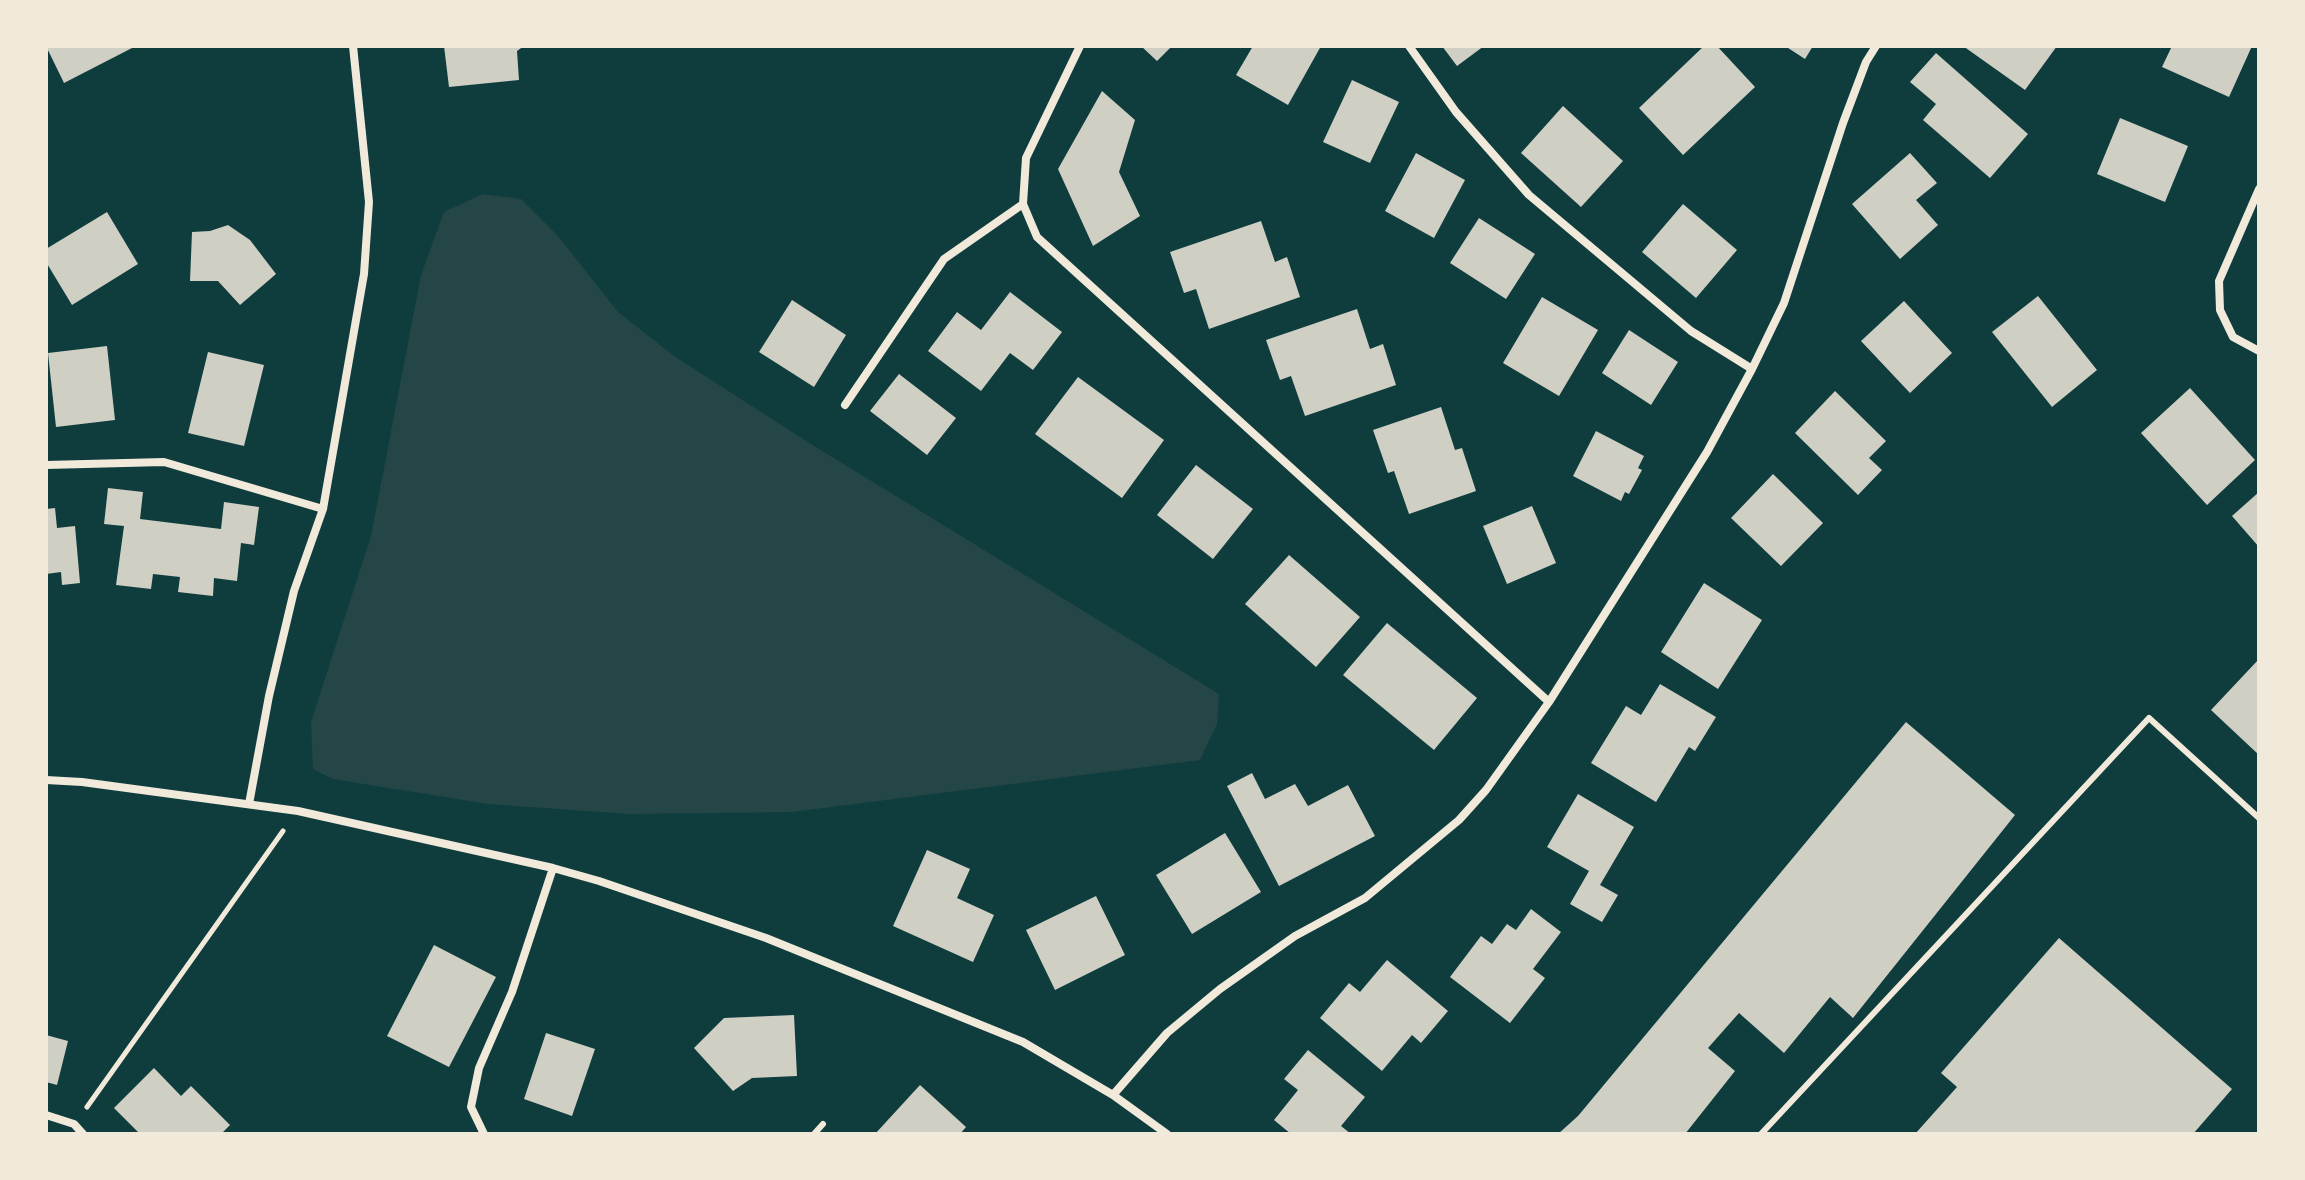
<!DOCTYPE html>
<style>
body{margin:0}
#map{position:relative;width:2305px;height:1180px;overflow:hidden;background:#0f3d3e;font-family:"Varela Round",sans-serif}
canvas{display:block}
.frame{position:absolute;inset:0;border:48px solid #f1e9da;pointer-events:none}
</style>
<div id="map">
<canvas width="2305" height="1180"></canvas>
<div class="frame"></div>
</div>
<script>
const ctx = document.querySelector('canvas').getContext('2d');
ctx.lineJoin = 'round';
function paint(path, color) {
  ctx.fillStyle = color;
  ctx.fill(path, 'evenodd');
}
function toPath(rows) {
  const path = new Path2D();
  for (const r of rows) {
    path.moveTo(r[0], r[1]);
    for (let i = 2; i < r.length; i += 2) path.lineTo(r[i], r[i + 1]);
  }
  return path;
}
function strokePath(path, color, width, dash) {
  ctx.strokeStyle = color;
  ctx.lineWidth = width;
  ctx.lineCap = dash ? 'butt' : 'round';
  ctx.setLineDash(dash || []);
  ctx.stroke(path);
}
const green = toPath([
 [483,194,521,199,558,236,618,312,674,356,811,444,1219,694,1217,724,1200,760,792,812,629,814,488,804,333,779,313,769,311,722,371,536,421,275,444,212]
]);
const building = toPath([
 [46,46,131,46,132,48,64,83],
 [444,46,524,46,517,51,519,80,449,87],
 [1141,46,1172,46,1157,61],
 [1253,46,1321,46,1288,105,1236,75],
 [1442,46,1484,46,1457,66],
 [1704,46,1717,46,1755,87,1683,155,1639,108],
 [1785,46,1813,46,1805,59],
 [1963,46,2057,46,2025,90],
 [2172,46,2252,46,2229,97,2162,67],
 [1936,53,2028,134,1990,178,1923,120,1936,104,1910,82],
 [1352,80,1399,102,1370,163,1323,142],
 [1102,91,1135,120,1119,172,1140,216,1093,246,1058,169],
 [1563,106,1623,161,1581,207,1521,153],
 [2120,118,2188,146,2165,202,2097,174],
 [1416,153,1465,180,1434,238,1385,211],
 [1910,153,1937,183,1916,200,1938,225,1900,259,1852,204],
 [1683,204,1737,250,1696,298,1642,252],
 [107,212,138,264,72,305,46,262,46,249],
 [1479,218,1535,254,1506,299,1450,263],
 [1261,221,1275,262,1287,257,1300,297,1209,329,1196,289,1184,293,1170,252],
 [228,225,250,240,276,274,240,305,218,281,190,281,192,232,210,231],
 [1010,292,1062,332,1033,370,1010,353,981,391,928,351,957,312,981,330],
 [2038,296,2097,370,2052,407,1992,332],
 [1542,297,1598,330,1559,396,1503,363],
 [792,300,846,335,814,387,759,352],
 [1904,301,1952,353,1910,393,1861,341],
 [1357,309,1370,349,1383,344,1396,385,1305,416,1291,376,1280,380,1266,340],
 [1629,330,1678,362,1651,405,1602,373],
 [107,346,115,420,56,427,48,353],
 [208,352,264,365,244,446,188,433],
 [899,374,956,418,927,455,870,411],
 [1078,377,1164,440,1122,498,1035,434],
 [2190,388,2255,460,2207,505,2141,433],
 [1835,391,1886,441,1869,458,1882,470,1858,495,1795,433],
 [1441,407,1455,450,1462,448,1476,491,1409,514,1394,471,1388,473,1373,430],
 [1596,431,1644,456,1638,468,1642,470,1629,494,1625,492,1621,501,1573,476],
 [1196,465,1253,509,1213,559,1157,515],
 [1773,474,1823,523,1781,566,1731,518],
 [108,488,143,492,140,519,221,529,224,502,259,507,254,545,241,543,237,581,214,578,213,596,178,592,180,577,153,574,151,589,116,585,124,526,104,524],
 [2259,492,2259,547,2232,516],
 [1532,506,1556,563,1507,584,1483,526],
 [55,508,57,528,75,526,80,583,62,585,61,572,46,574,46,509],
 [1289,555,1360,617,1316,667,1245,604],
 [1704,583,1762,620,1718,689,1661,652],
 [1387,623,1477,698,1434,750,1343,675],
 [2259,659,2259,755,2211,710],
 [1660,684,1716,717,1695,751,1689,747,1656,802,1591,763,1626,706,1641,715],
 [1906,722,2015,815,1853,1018,1830,997,1784,1053,1739,1013,1708,1048,1735,1071,1685,1134,1558,1134,1578,1116],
 [1252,773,1265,799,1295,784,1308,806,1348,785,1375,836,1279,886,1227,786],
 [1578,794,1634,827,1600,885,1618,895,1602,922,1570,904,1589,871,1547,847],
 [1225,833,1261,892,1192,934,1156,875],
 [927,850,970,869,957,898,994,915,973,962,893,926],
 [1096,896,1125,955,1055,990,1026,930],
 [1531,909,1561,932,1533,969,1545,978,1510,1023,1450,977,1481,936,1492,944,1507,924,1516,930],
 [2059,938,2232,1089,2193,1134,1915,1134,1957,1087,1941,1073],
 [434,945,496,977,449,1067,387,1036],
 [1387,960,1448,1011,1421,1043,1412,1035,1382,1071,1320,1018,1349,983,1360,992],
 [794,1015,797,1076,752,1078,733,1091,694,1048,724,1018],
 [546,1033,595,1049,572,1116,524,1099],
 [46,1035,68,1041,57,1085,46,1082],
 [1308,1050,1365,1097,1341,1126,1351,1134,1291,1134,1274,1120,1298,1090,1284,1079],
 [154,1068,181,1096,191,1086,230,1125,221,1134,140,1134,114,1108],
 [920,1085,966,1127,960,1134,875,1134]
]);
const path = toPath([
 [87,1107,283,831]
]);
const service = toPath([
 [814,1134,823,1124],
 [1761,1134,2149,718,2259,818]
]);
const minor = toPath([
 [1409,46,1456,112,1529,195,1691,331,1752,369],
 [2259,189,2219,281,2220,310,2233,337,2259,351],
 [1023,204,1037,237,1549,702],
 [845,405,944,259,1023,204,1026,158,1080,46],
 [46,465,164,462,323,509],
 [46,780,82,782,298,811,553,868,599,881,766,938,1023,1042,1113,1095,1167,1134],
 [249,804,269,696,294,591,323,509,364,274,369,202,353,46],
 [1113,1095,1167,1033,1220,989,1295,936,1365,898,1459,820,1486,790,1549,702,1707,452,1752,369,1784,303,1843,123,1866,62,1876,46],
 [46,1115,74,1124,83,1134],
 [484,1134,471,1107,479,1068,512,992,553,868]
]);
paint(green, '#244646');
paint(building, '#cfcfc3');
strokePath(path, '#f1e9da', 5);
strokePath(service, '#f1e9da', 6);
strokePath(minor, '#f1e9da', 8);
</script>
